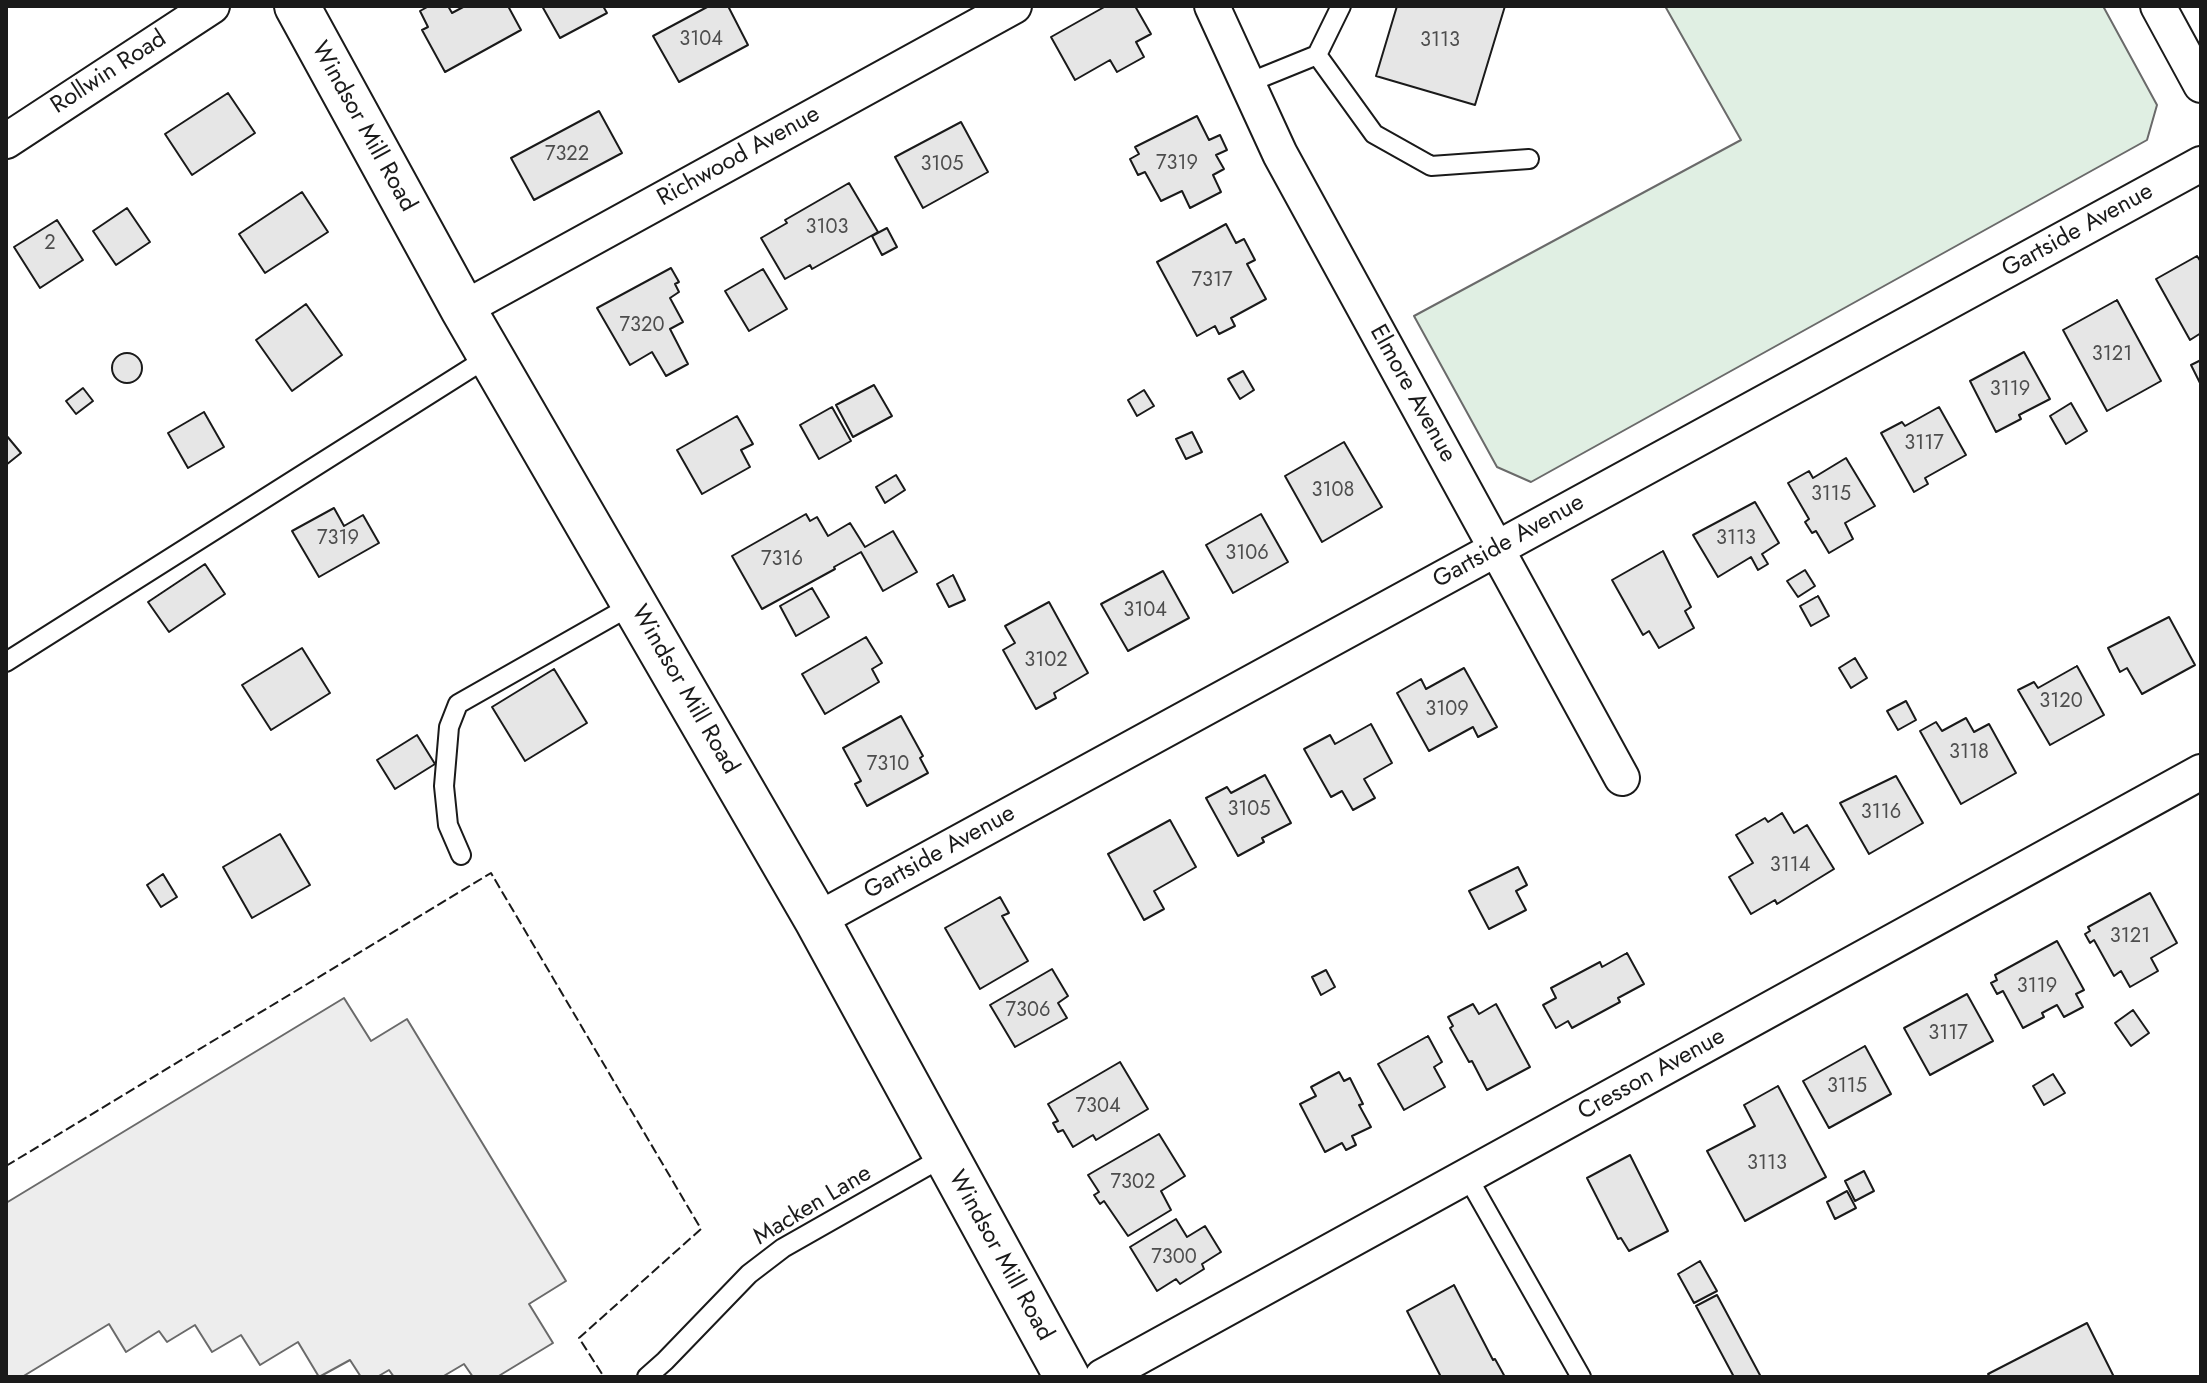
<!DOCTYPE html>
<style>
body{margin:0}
#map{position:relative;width:2207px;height:1383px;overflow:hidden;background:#fff;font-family:Jost,sans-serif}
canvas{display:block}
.frame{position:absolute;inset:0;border:8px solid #1a1a1a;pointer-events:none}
</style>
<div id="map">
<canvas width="2207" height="1383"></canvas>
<div class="frame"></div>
</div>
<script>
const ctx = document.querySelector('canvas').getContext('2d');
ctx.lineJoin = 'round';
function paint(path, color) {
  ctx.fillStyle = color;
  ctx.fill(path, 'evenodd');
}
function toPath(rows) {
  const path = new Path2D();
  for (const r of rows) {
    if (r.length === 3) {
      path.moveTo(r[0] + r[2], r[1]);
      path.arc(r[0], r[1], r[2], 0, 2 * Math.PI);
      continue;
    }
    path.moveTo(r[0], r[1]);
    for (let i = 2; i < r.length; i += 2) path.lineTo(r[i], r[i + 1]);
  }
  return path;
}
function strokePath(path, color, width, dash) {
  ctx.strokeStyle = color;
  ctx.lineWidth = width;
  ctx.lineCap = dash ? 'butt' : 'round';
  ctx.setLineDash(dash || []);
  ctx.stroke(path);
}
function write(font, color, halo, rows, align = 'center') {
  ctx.font = font + ' Jost,sans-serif';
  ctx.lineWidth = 6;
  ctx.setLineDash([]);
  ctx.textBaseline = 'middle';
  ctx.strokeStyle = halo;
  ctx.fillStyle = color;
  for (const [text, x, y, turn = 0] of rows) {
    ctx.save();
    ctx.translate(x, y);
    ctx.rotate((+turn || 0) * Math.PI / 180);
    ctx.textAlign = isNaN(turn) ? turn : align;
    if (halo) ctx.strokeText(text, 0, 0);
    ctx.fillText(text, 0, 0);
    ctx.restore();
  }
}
const green = toPath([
 [1665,6,2103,6,2157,105,2147,140,1531,482,1497,467,1414,316,1741,140,1665,6]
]);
const parking = toPath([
 [344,998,371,1041,407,1019,566,1281,529,1304,553,1343,497,1377,473,1377,464,1364,442,1377,394,1377,389,1370,377,1377,361,1377,350,1360,319,1377,298,1342,260,1365,241,1335,212,1352,195,1325,167,1342,159,1331,126,1352,109,1324,22,1377,6,1377,6,1203,344,998]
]);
const building = toPath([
 [429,6,448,6,452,13,465,6,508,6,521,30,445,72,422,30,428,27,420,11,429,6],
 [542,6,603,6,607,13,560,38,542,6],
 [709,6,728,6,748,45,679,82,653,36,709,6],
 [1106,6,1135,6,1151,34,1136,42,1144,57,1117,72,1110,60,1075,80,1051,37,1106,6],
 [1397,6,1505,6,1475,105,1376,76,1397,6],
 [228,93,255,133,192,175,165,134,228,93],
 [599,111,622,153,534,200,511,158,599,111],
 [1197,116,1209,140,1220,135,1227,150,1216,155,1224,169,1213,175,1221,192,1190,208,1182,191,1161,201,1145,172,1138,175,1130,159,1139,154,1135,147,1197,116],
 [961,122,988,172,923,208,895,157,961,122],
 [849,183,878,232,812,269,810,265,785,279,761,238,787,223,785,220,849,183],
 [302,192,328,232,265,273,239,234,302,192],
 [127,208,150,242,116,265,93,231,127,208],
 [57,220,83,260,40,288,14,247,57,220],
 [1226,224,1236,243,1244,239,1255,260,1247,264,1266,299,1231,318,1235,326,1219,334,1215,326,1197,336,1157,262,1226,224],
 [887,228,897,247,882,255,872,236,887,228],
 [2197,256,2201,262,2201,333,2190,340,2156,279,2197,256],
 [671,268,679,282,675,284,679,292,670,298,683,322,670,329,688,364,666,376,652,352,630,365,597,308,671,268],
 [763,269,787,309,749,331,725,291,763,269],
 [2117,300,2161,381,2107,411,2063,330,2117,300],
 [306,304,342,355,292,391,256,340,306,304],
 [2024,352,2050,399,2019,415,2021,419,1996,432,1970,381,2024,352],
 [127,368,15],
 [2201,360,2201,383,2200,383,2191,365,2201,360],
 [1243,371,1254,390,1240,399,1228,379,1243,371],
 [874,385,892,416,853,437,836,405,874,385],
 [83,388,93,401,76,414,66,401,83,388],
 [1144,390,1154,406,1137,416,1128,400,1144,390],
 [2071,403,2087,431,2066,444,2050,416,2071,403],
 [832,407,851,441,819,459,800,425,832,407],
 [1939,407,1966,455,1925,478,1928,484,1914,492,1881,433,1902,422,1905,426,1939,407],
 [204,412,224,447,188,468,168,433,204,412],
 [737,416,753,444,741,450,750,467,702,494,677,450,737,416],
 [1192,432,1202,452,1186,459,1176,439,1192,432],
 [6,435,21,453,6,465,6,435],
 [1344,442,1382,507,1322,542,1285,476,1344,442],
 [1846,458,1875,506,1845,523,1853,539,1829,553,1816,531,1812,533,1805,522,1809,519,1788,483,1809,471,1813,478,1846,458],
 [896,475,905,490,885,503,876,487,896,475],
 [1755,502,1779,543,1762,554,1768,564,1758,570,1751,557,1718,577,1693,535,1755,502],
 [334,508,344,526,363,515,379,543,319,577,292,531,334,508],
 [806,514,810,521,817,517,828,536,850,523,865,547,893,531,917,572,883,591,861,552,834,567,835,569,762,609,732,556,806,514],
 [1261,514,1288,562,1233,593,1206,545,1261,514],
 [1663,551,1691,607,1685,611,1694,628,1659,648,1649,631,1643,635,1612,580,1663,551],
 [205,564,225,594,169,632,148,602,205,564],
 [1805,570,1815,586,1798,597,1787,581,1805,570],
 [1163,571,1189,618,1128,651,1101,604,1163,571],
 [953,575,965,600,949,607,937,584,953,575],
 [812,588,829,617,796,636,780,606,812,588],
 [1818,596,1829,616,1811,626,1800,606,1818,596],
 [1049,602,1088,673,1054,693,1056,698,1036,709,1003,650,1015,643,1005,626,1049,602],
 [2169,617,2195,665,2142,694,2127,668,2120,672,2108,648,2169,617],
 [866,637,882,663,872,669,879,682,825,714,802,674,866,637],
 [302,648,330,693,271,730,242,685,302,648],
 [1855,658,1867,678,1851,688,1839,668,1855,658],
 [2077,666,2104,715,2050,745,2018,690,2034,682,2038,688,2077,666],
 [1464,668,1497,727,1478,737,1473,727,1429,751,1397,693,1421,679,1426,689,1464,668],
 [554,669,587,723,525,761,492,707,554,669],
 [1906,701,1916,720,1898,730,1887,711,1906,701],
 [901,716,923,756,920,758,928,773,867,806,855,784,861,781,843,748,901,716],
 [1966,718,1974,732,1989,724,2016,773,1961,804,1920,731,1936,722,1942,731,1966,718],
 [1371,724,1392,763,1364,779,1375,798,1353,810,1342,791,1331,797,1304,749,1330,735,1335,744,1371,724],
 [417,735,435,764,395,789,377,760,417,735],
 [1265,775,1291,823,1262,838,1264,842,1238,856,1206,798,1227,787,1231,793,1265,775],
 [1896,776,1923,823,1869,854,1840,803,1896,776],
 [1782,813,1794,833,1807,825,1834,869,1777,904,1775,900,1751,914,1729,877,1753,863,1736,835,1765,818,1768,822,1782,813],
 [1170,820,1196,867,1154,891,1164,909,1144,920,1108,854,1170,820],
 [280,834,310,885,252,918,223,867,280,834],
 [1518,867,1527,885,1516,891,1526,910,1489,929,1469,891,1518,867],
 [163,874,177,897,161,907,147,885,163,874],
 [2150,893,2177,943,2151,958,2158,971,2130,987,2121,971,2114,976,2094,940,2090,943,2085,934,2090,931,2088,927,2150,893],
 [1000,897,1009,913,1002,916,1028,961,980,989,945,928,1000,897],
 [2057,941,2084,990,2076,994,2083,1007,2064,1017,2057,1005,2042,1013,2044,1017,2023,1028,2003,991,1997,994,1991,983,1997,980,1995,975,2057,941],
 [1627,953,1644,984,1618,998,1620,1002,1572,1028,1568,1021,1556,1028,1543,1005,1556,998,1551,988,1600,962,1602,967,1627,953],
 [1052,969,1068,996,1058,1003,1067,1018,1015,1047,990,1005,1052,969],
 [1326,970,1335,987,1321,995,1312,977,1326,970],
 [1967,994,1993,1041,1930,1075,1904,1028,1967,994],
 [1473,1004,1479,1014,1496,1004,1530,1067,1487,1090,1472,1061,1469,1062,1450,1028,1453,1026,1448,1017,1473,1004],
 [2133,1010,2149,1033,2131,1046,2115,1023,2133,1010],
 [1428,1036,1442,1062,1434,1067,1445,1087,1404,1110,1378,1064,1428,1036],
 [1865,1046,1891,1094,1829,1128,1803,1081,1865,1046],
 [1120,1062,1148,1109,1096,1140,1093,1135,1073,1147,1063,1130,1058,1132,1053,1123,1058,1121,1048,1104,1120,1062],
 [1339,1072,1344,1081,1350,1078,1363,1104,1359,1105,1371,1127,1352,1136,1356,1145,1346,1150,1342,1143,1325,1152,1300,1104,1316,1096,1311,1087,1339,1072],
 [2053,1074,2065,1093,2044,1105,2033,1086,2053,1074],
 [1778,1086,1826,1177,1745,1221,1707,1151,1755,1126,1744,1105,1778,1086],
 [1159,1134,1185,1176,1161,1191,1171,1210,1128,1236,1104,1201,1100,1204,1094,1195,1099,1192,1088,1175,1159,1134],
 [1630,1155,1668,1231,1629,1251,1621,1238,1618,1239,1587,1178,1630,1155],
 [1864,1171,1874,1191,1855,1201,1845,1181,1864,1171],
 [1847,1191,1856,1208,1835,1219,1827,1202,1847,1191],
 [1176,1219,1187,1237,1205,1226,1221,1252,1202,1264,1204,1269,1180,1284,1176,1279,1157,1291,1130,1247,1176,1219],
 [1700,1261,1717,1291,1694,1303,1678,1274,1700,1261],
 [1454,1285,1493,1360,1495,1359,1505,1377,1441,1377,1407,1311,1454,1285],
 [1717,1295,1761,1377,1734,1377,1696,1306,1717,1295],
 [2087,1323,2114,1377,1990,1377,1988,1374,2087,1323]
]);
const service = toPath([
 [1317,55,1374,134,1431,166,1529,159],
 [1248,83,1317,55,1341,6],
 [6,662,490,356],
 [461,855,448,825,444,786,449,727,458,704,634,604],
 [1467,1176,1581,1377],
 [647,1377,665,1361,749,1274,783,1248,945,1156]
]);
const minor = toPath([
 [1212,6,1280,154,1622,778],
 [2158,6,2201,85],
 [6,141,212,6],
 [463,309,1014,6],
 [817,920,2201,164],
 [1102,1377,2201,772]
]);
const secondary = toPath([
 [297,6,463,309,817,920,1067,1377]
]);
const fence = toPath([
 [6,1166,491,873,701,1229,579,1338,604,1377]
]);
const numberNames = [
 ["3104",701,40],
 ["3113",1440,41],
 ["7322",567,155],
 ["7319",1177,164],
 ["3105",942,165],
 ["3103",827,228],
 ["2",50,244],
 ["7317",1212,281],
 ["7320",642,326],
 ["3121",2112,355],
 ["3119",2010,390],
 ["3117",1924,444],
 ["3108",1333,491],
 ["3115",1831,495],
 ["7319",338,539],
 ["3113",1736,539],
 ["3106",1247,554],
 ["7316",782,560],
 ["3104",1145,611],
 ["3102",1046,661],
 ["3120",2061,702],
 ["3109",1447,710],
 ["3118",1969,753],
 ["7310",888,765],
 ["3105",1249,810],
 ["3116",1881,813],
 ["3114",1790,866],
 ["3121",2130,937],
 ["3119",2037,987],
 ["7306",1028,1011],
 ["3117",1948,1034],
 ["3115",1847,1087],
 ["7304",1098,1107],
 ["3113",1767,1164],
 ["7302",1133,1183],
 ["7300",1174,1258]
];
const streetNames = [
 ["Rollwin Road",109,73,-33],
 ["Windsor Mill Road",363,127,61],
 ["Richwood Avenue",739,157,-29],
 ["Gartside Avenue",2078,231,-29],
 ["Elmore Avenue",1412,394,61],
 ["Gartside Avenue",1509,542,-29],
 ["Windsor Mill Road",684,690,60],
 ["Gartside Avenue",940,853,-29],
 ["Cresson Avenue",1652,1075,-29],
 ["Macken Lane",813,1206,-31],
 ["Windsor Mill Road",1000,1256,61]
];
paint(green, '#e0efe3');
strokePath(green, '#6a6a6a', 2);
paint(parking, '#ededed');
strokePath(parking, '#6a6a6a', 2);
paint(building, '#e6e6e6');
strokePath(building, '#1a1a1a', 2);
strokePath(service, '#1a1a1a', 22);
strokePath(minor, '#1a1a1a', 38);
strokePath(secondary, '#1a1a1a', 48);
strokePath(service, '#fff', 18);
strokePath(minor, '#fff', 34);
strokePath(secondary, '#fff', 44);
strokePath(fence, '#1a1a1a', 2, [10, 4]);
write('20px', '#4d4d4d', null, numberNames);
write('24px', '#1a1a1a', '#fff', streetNames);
</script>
